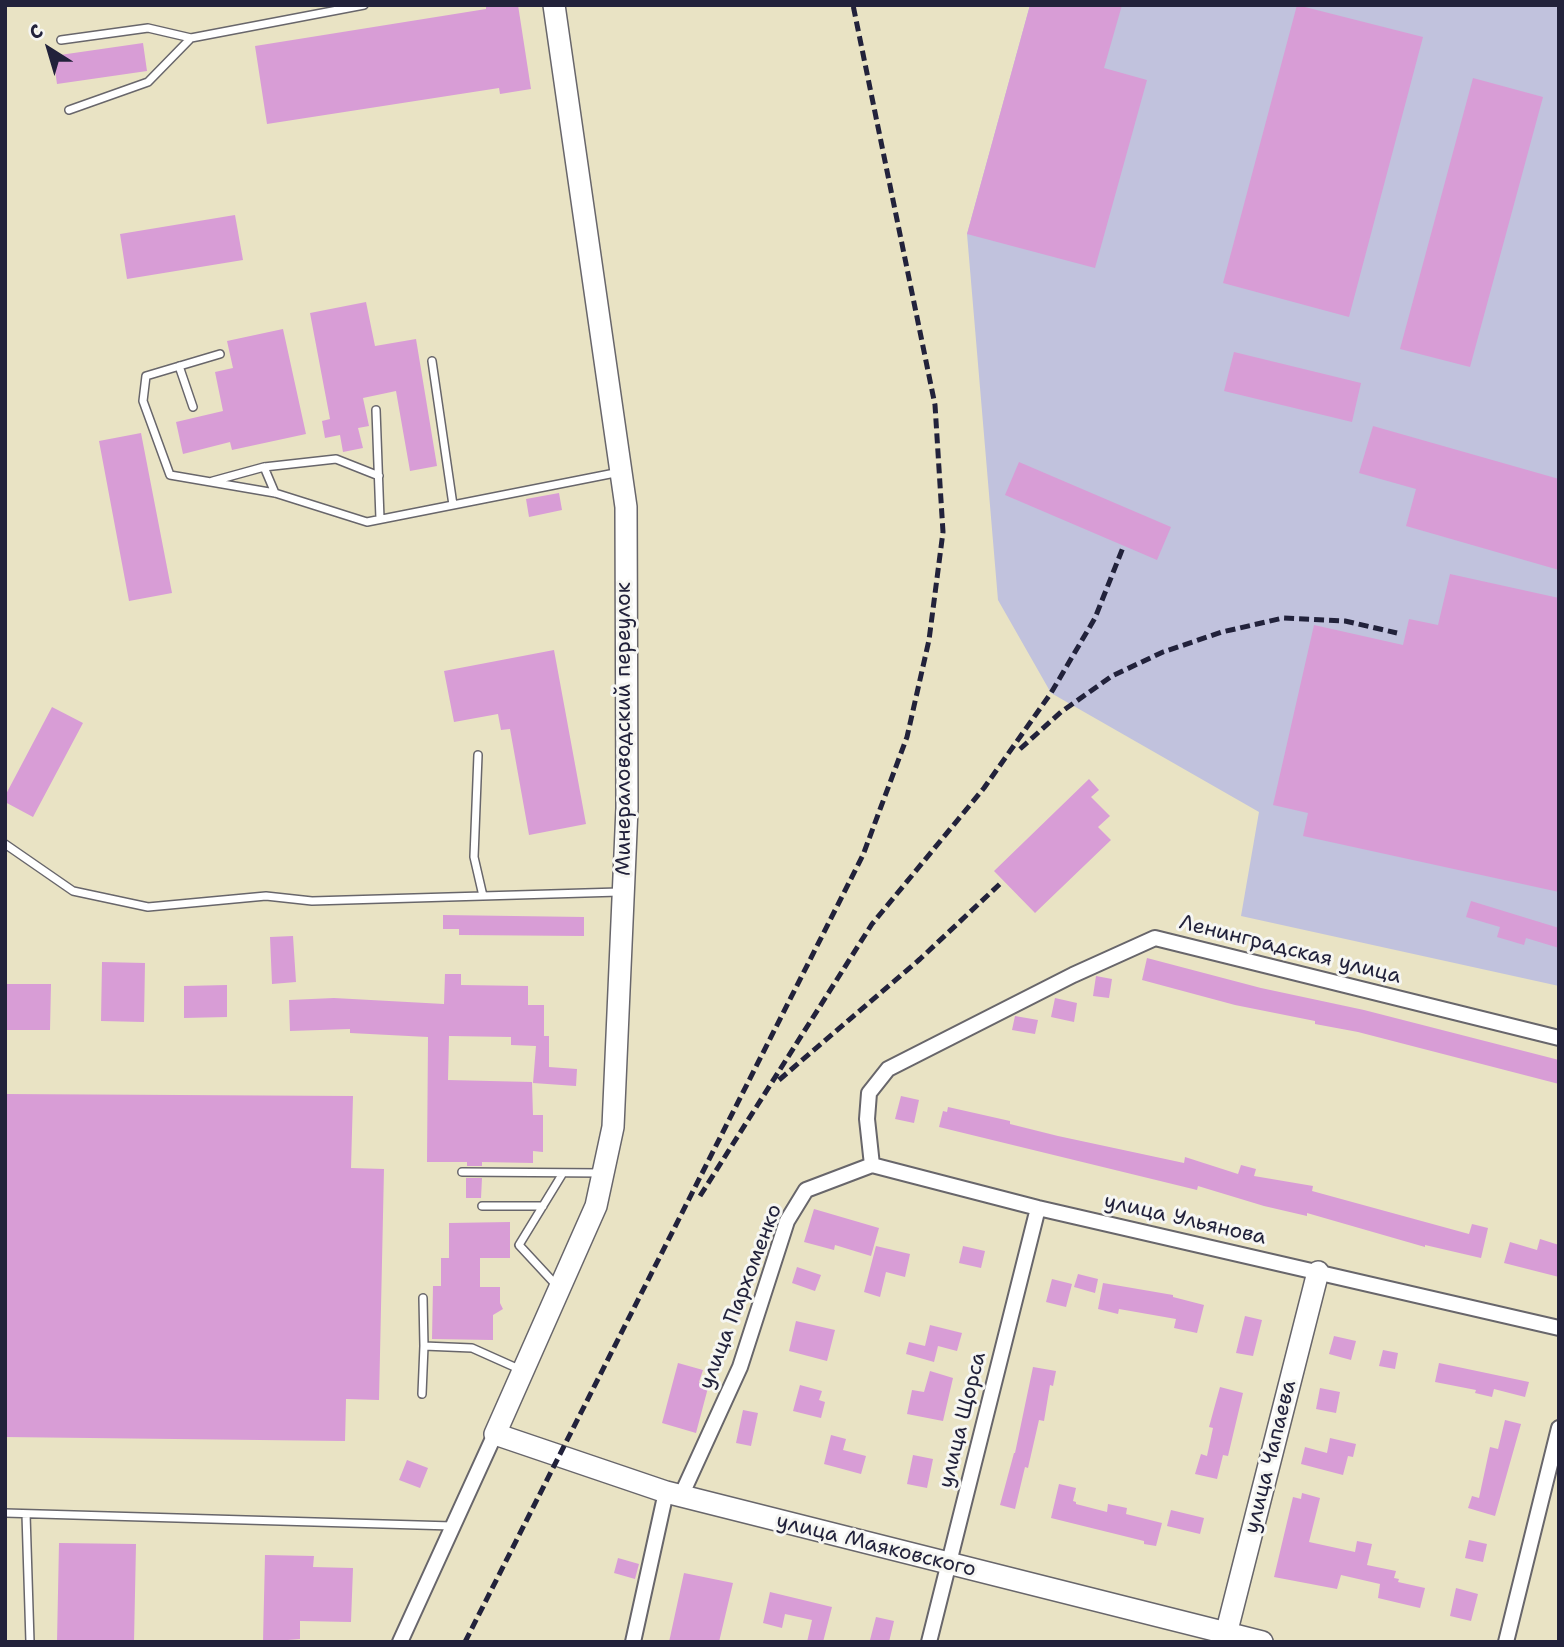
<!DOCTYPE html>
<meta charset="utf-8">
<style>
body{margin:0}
#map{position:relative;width:1564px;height:1647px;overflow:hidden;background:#e9e3c4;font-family:"Shantell Sans",sans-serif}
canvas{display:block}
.frame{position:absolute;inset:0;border:7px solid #22223b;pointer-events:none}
.north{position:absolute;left:14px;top:14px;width:70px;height:70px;-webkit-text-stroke:5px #f6f6f2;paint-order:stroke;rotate:323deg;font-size:19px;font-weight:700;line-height:28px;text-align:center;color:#22223b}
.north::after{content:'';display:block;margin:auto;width:24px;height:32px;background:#22223b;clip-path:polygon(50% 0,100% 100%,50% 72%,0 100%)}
</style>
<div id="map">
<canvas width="1564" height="1647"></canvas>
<div class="frame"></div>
<div class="north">С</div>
</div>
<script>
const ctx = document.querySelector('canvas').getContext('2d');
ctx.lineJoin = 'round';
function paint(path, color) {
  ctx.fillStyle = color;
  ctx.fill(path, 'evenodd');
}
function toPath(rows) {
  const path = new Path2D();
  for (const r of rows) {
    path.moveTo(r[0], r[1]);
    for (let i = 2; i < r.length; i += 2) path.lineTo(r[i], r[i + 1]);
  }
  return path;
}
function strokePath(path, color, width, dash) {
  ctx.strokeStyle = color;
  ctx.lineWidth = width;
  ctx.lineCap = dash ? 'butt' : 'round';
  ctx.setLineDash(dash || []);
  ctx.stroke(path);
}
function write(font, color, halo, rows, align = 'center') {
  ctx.font = font + ' "Shantell Sans",sans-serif';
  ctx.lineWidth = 6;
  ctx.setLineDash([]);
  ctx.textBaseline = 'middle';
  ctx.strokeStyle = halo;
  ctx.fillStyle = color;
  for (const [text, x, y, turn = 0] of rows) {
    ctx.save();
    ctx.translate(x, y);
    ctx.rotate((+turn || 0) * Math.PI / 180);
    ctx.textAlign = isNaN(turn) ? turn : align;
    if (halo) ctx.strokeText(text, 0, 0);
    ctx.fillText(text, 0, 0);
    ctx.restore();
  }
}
const industrial = toPath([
 [1030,5,1559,5,1559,986,1241,916,1259,812,1051,693,998,600,967,234]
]);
const building = toPath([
 [486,5,518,5,531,89,500,94,499,88,267,124,255,46,486,9],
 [1030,5,1122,5,1104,68,1147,80,1095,268,967,234],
 [1297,5,1423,37,1349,317,1223,283],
 [143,43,147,71,57,84,53,56],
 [1473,78,1543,97,1470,367,1400,349],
 [235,215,243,260,127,279,120,234],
 [366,302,375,346,416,339,437,466,410,471,396,391,363,398,369,426,358,428,363,448,343,452,340,435,325,438,322,421,330,419,310,313],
 [283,329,306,434,232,450,230,442,183,454,176,422,223,411,215,372,233,368,227,341],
 [1234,352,1361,383,1352,422,1224,391],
 [1373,426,1559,479,1559,570,1406,526,1416,489,1359,473],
 [141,433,172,593,129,601,99,441],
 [1019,462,1171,527,1157,560,1005,495],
 [559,493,562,510,529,517,526,499],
 [1450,574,1559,598,1559,892,1303,836,1308,813,1273,805,1314,625,1403,645,1409,619,1438,625],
 [554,650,586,824,529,835,510,729,501,730,498,714,454,722,444,671],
 [52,707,83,723,33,817,5,802,5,796],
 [1089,779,1099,790,1091,797,1110,816,1098,827,1111,840,1035,913,994,871],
 [1471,901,1559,928,1559,948,1526,938,1524,945,1497,937,1500,927,1466,917],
 [443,915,584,917,584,936,459,935,459,929,443,929],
 [293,936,296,982,272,984,270,937],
 [1147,958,1261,988,1364,1010,1559,1060,1559,1084,1358,1032,1315,1024,1315,1021,1235,1005,1142,980],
 [102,962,145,963,144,1022,101,1021],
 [445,974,461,974,461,985,528,986,528,1005,544,1005,544,1036,549,1036,549,1067,577,1069,576,1086,533,1083,536,1046,511,1045,511,1037,449,1036,448,1080,532,1082,533,1115,543,1115,543,1152,533,1151,533,1163,482,1162,482,1166,467,1166,467,1162,427,1162,428,1037,350,1033,350,1029,290,1031,289,1000,334,998,444,1004],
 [1096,976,1112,979,1109,998,1093,996],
 [5,984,51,984,50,1030,5,1030],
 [227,985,227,1017,184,1018,184,986],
 [1055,998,1077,1003,1074,1022,1051,1017],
 [1015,1016,1038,1020,1035,1034,1012,1030],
 [5,1094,353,1096,351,1168,384,1169,379,1400,346,1399,345,1441,5,1437],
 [901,1096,919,1100,914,1123,895,1119],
 [948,1107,1010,1121,1010,1124,1058,1136,1184,1163,1185,1157,1238,1174,1241,1165,1256,1169,1254,1176,1313,1186,1312,1191,1469,1234,1472,1224,1488,1228,1481,1258,1425,1245,1425,1247,1307,1213,1307,1216,1264,1206,1198,1186,1197,1190,939,1127,943,1111,947,1112],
 [466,1178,482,1178,481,1198,466,1198],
 [814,1209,879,1228,871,1256,835,1245,834,1250,804,1242],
 [510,1222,510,1258,480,1258,480,1287,500,1287,500,1303,503,1309,493,1315,493,1340,432,1339,433,1286,441,1286,441,1258,449,1258,449,1223],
 [1540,1239,1559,1245,1559,1277,1504,1263,1510,1242,1537,1250],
 [876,1246,910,1254,905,1277,886,1272,880,1297,864,1292],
 [963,1246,985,1251,981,1268,959,1263],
 [797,1267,821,1275,815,1291,792,1283],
 [1078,1274,1098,1279,1095,1293,1074,1287],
 [1052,1279,1072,1284,1066,1307,1046,1302],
 [1103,1283,1173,1295,1173,1297,1204,1305,1197,1333,1174,1328,1176,1319,1119,1309,1118,1314,1098,1309],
 [1245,1316,1262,1320,1253,1356,1236,1353],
 [796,1321,835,1330,827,1361,789,1351],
 [930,1325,962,1333,957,1351,938,1346,934,1362,906,1354,909,1342,925,1346],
 [1334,1336,1356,1341,1351,1360,1329,1354],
 [1383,1350,1398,1353,1395,1369,1379,1366],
 [678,1363,703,1370,699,1382,709,1384,696,1433,662,1423],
 [1439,1363,1529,1382,1525,1397,1494,1389,1492,1397,1475,1393,1476,1390,1435,1382],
 [1033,1367,1056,1371,1053,1386,1050,1385,1044,1421,1039,1420,1028,1468,1025,1467,1015,1509,1000,1505,1014,1453,1015,1453],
 [930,1371,953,1378,943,1421,907,1414,912,1390,924,1392],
 [800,1385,822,1391,819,1400,825,1402,821,1418,793,1411],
 [1220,1387,1243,1393,1228,1456,1223,1455,1217,1479,1195,1474,1201,1454,1207,1456,1213,1428,1209,1427],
 [1320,1388,1340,1392,1336,1413,1316,1409],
 [743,1410,758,1413,751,1446,736,1443],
 [1505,1420,1521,1424,1495,1516,1468,1508,1472,1496,1479,1498,1490,1447,1498,1449],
 [831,1435,846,1439,843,1450,866,1456,861,1474,824,1464],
 [1330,1438,1356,1444,1353,1457,1348,1456,1343,1475,1301,1464,1305,1447,1327,1453],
 [913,1455,933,1459,927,1488,907,1484],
 [407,1460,428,1468,420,1488,399,1480],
 [1059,1484,1076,1488,1073,1501,1076,1502,1076,1504,1107,1512,1108,1504,1127,1508,1126,1514,1162,1523,1156,1546,1144,1544,1144,1541,1051,1518],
 [1302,1493,1320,1498,1309,1542,1355,1552,1357,1541,1372,1544,1367,1565,1396,1571,1394,1578,1399,1579,1398,1582,1425,1588,1420,1608,1378,1598,1380,1584,1341,1575,1337,1589,1274,1577,1293,1497,1301,1499],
 [1171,1510,1204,1518,1200,1534,1167,1526],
 [1469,1540,1487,1544,1483,1562,1465,1558],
 [59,1543,136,1544,134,1642,57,1642],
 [265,1555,314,1556,313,1567,353,1568,351,1622,300,1621,300,1639,263,1642],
 [618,1558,639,1564,635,1579,614,1573],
 [684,1573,733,1583,719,1642,669,1642],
 [1456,1588,1478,1594,1471,1621,1450,1616],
 [770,1592,832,1607,823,1642,807,1642,812,1620,785,1614,782,1628,763,1623],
 [876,1617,894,1621,889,1642,870,1640]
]);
const lane = toPath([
 [61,40,148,28,191,38],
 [69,110,148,82,191,38,364,5],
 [220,354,146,376,143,401,170,475,275,493,367,522,620,472],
 [432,361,453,505],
 [179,366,193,407],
 [376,410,380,519],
 [264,467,275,493],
 [213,481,264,467,336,459,379,476],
 [478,755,474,857,483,896],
 [5,844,73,891,148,907,266,896,312,901,619,892],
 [462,1172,602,1173],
 [482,1206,543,1206],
 [557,1286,519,1245,563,1173],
 [423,1298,424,1346,472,1348,519,1369],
 [422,1394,424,1346],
 [5,1513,452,1526],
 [26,1514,30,1642]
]);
const street = toPath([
 [872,1165,867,1119,869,1093,888,1069,1073,975,1155,938,1559,1038],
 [681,1496,740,1367,787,1221,806,1190,872,1165,1038,1208,1559,1328],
 [400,1642,495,1434],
 [633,1642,666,1492],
 [929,1642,1038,1208],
 [1506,1642,1559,1428]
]);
const secondary = toPath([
 [554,5,626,507,627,808,613,1127,596,1206,495,1434,666,1492,1262,1642],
 [1224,1642,1318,1272]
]);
const rail = toPath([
 [1020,749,1061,712,1112,676,1163,652,1222,632,1283,618,1345,621,1397,633],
 [779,1080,920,959,1003,881],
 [700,1196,872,924,984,788,1051,693,1095,618,1124,545],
 [465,1642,863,855,907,737,929,640,943,532,935,405,853,5]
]);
const streetNames = [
 ["Минераловодский переулок",625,729,-90],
 ["Ленинградская улица",1290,950,14],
 ["улица Ульянова",1185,1220,13],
 ["улица Пархоменко",741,1297,-69],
 ["улица Щорса",963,1420,-76],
 ["улица Чапаева",1271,1457,-76],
 ["улица Маяковского",876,1546,14]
];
paint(industrial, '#c1c2dd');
paint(building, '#d89dd6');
strokePath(lane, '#68666b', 10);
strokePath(street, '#68666b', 18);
strokePath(secondary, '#68666b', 24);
strokePath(lane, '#fff', 7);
strokePath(street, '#fff', 14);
strokePath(secondary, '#fff', 21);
strokePath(rail, '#22223b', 5, [10, 5]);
write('21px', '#22223b', '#f6f6f2', streetNames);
</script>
